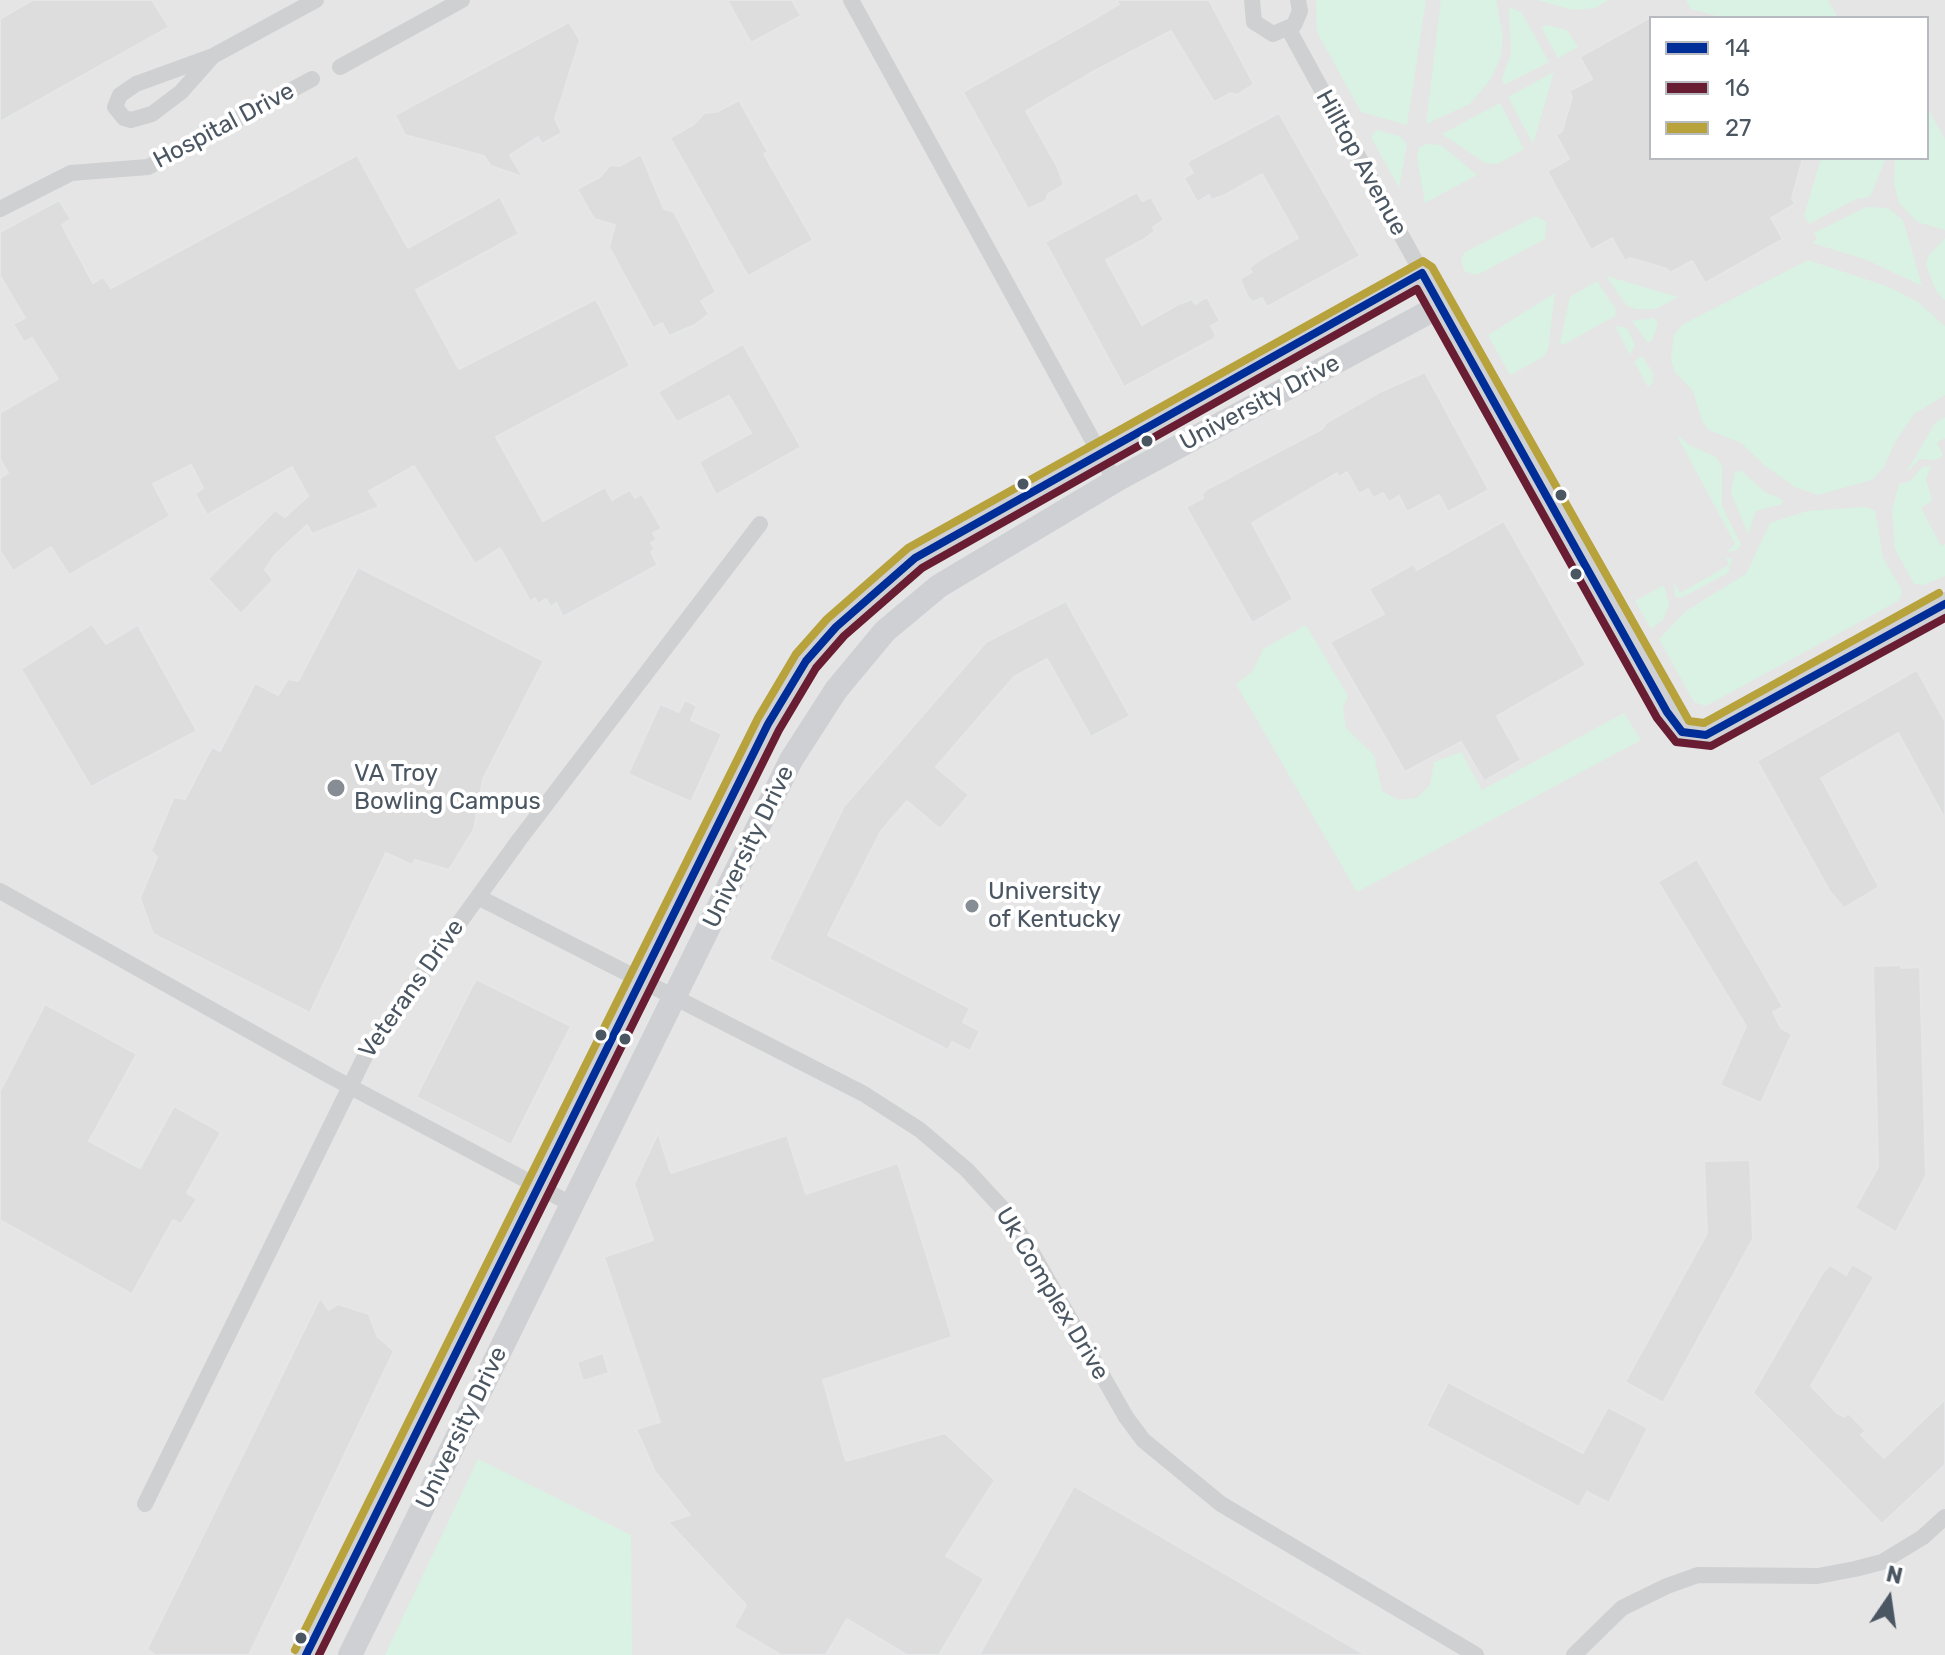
<!DOCTYPE html>
<style>
body{margin:0}
#map{position:relative;width:1945px;height:1655px;overflow:hidden;background:#f4f4f4;font-family:Rubik,sans-serif}
canvas{display:block}
.legend{position:absolute;left:1649px;top:16px;width:280px;height:144px;box-sizing:border-box;background:#fff;border:2px solid #b7bbc0;margin:0;padding:10px 14px;list-style:none;font-size:24px;color:#4a5661}
.legend li{display:flex;align-items:center;gap:16px;height:40px}
.legend b{width:40px;border:2px solid #b7bbc0}
.north{position:absolute;left:1849px;top:1559px;width:80px;height:80px;-webkit-text-stroke:6px #fff;paint-order:stroke;rotate:13deg;font-size:22px;font-weight:700;line-height:32px;text-align:center;color:#4a5661}
.north::after{content:'';display:block;margin:auto;width:28px;height:36px;background:#4a5661;clip-path:polygon(50% 0,100% 100%,50% 72%,0 100%)}
</style>
<div id="map">
<canvas width="1945" height="1655"></canvas>
<ul class="legend">
<li><b style="height:10px;background:#002e98"></b>14</li>
<li><b style="height:10px;background:#691d32"></b>16</li>
<li><b style="height:10px;background:#b7a23c"></b>27</li>
</ul>
<div class="north">N</div>
</div>
<script>
const ctx = document.querySelector('canvas').getContext('2d');
ctx.lineJoin = 'round';
function paint(path, color) {
  ctx.fillStyle = color;
  ctx.fill(path, 'evenodd');
}
function toPath(rows) {
  const path = new Path2D();
  for (const r of rows) {
    path.moveTo(r[0], r[1]);
    for (let i = 2; i < r.length; i += 2) path.lineTo(r[i], r[i + 1]);
  }
  return path;
}
function strokePath(path, color, width, dash) {
  ctx.strokeStyle = color;
  ctx.lineWidth = width;
  ctx.lineCap = dash ? 'butt' : 'round';
  ctx.setLineDash(dash || []);
  ctx.stroke(path);
}
function write(font, color, halo, rows, align = 'center') {
  ctx.font = font + ' Rubik,sans-serif';
  ctx.lineWidth = 8;
  ctx.setLineDash([]);
  ctx.textBaseline = 'middle';
  ctx.strokeStyle = halo;
  ctx.fillStyle = color;
  for (const [text, x, y, turn = 0] of rows) {
    ctx.save();
    ctx.translate(x, y);
    ctx.rotate((+turn || 0) * Math.PI / 180);
    ctx.textAlign = isNaN(turn) ? turn : align;
    if (halo) ctx.strokeText(text, 0, 0);
    ctx.fillText(text, 0, 0);
    ctx.restore();
  }
}
const education = toPath([
 [0,0,1945,0,1945,1655,0,1655],
 [1651,18,1927,18,1927,158,1651,158]
]);
const green = toPath([
 [1316,0,1426,0,1407,125,1361,112,1317,32],
 [1441,0,1496,0,1503,38,1500,59,1490,80,1470,104,1426,124],
 [1537,0,1608,0,1595,8,1573,10],
 [1686,0,1828,0,1838,18,1724,18,1691,9],
 [1512,8,1522,13,1549,62,1504,85,1502,78,1511,54,1509,9],
 [1546,25,1567,30,1578,47,1558,58,1541,27],
 [1554,72,1533,144,1508,97],
 [1500,103,1524,149,1497,164,1485,163,1442,134],
 [1927,107,1945,139,1945,230,1917,222,1899,203,1894,183,1895,158,1927,158],
 [1376,130,1400,136,1407,144,1399,188,1371,137],
 [1426,144,1441,145,1477,175,1425,203,1417,158,1419,148],
 [1821,158,1886,158,1870,197,1856,199,1809,224,1804,216],
 [1866,207,1888,208,1903,220,1922,286,1867,260,1812,243,1817,239,1814,233],
 [1536,216,1546,222,1545,239,1477,275,1464,271,1461,258,1465,252],
 [1945,238,1945,300,1936,291,1926,265,1928,256],
 [1808,260,1889,287,1918,302,1945,326,1945,395,1914,414,1894,444,1884,467,1872,480,1818,495,1795,487,1764,465,1741,443,1709,430,1702,421,1693,391,1675,372,1671,360,1674,335,1682,325],
 [1606,276,1678,297,1656,309,1636,309,1627,306],
 [1597,281,1616,310,1615,316,1563,345,1560,343,1570,297],
 [1555,293,1548,349,1543,357,1510,375,1488,335],
 [1654,318,1658,324,1651,342,1647,342,1632,321],
 [1615,326,1627,328,1635,345,1630,355],
 [1642,356,1653,373,1653,382,1648,387,1634,362],
 [1945,417,1945,438,1937,442,1943,455,1936,460,1920,459,1906,473,1935,423],
 [1676,434,1689,445,1716,457,1722,467,1722,506,1741,545,1736,550,1727,552,1735,544],
 [1931,466,1926,479,1932,501,1921,508,1941,546,1945,544,1945,576,1924,585,1914,584,1895,549,1892,510,1899,484,1910,481,1922,467],
 [1742,471,1765,492,1783,500,1782,504,1756,511,1748,534,1731,492,1735,472],
 [1866,507,1875,510,1883,558,1903,592,1898,601,1706,706,1694,702,1659,639,1686,611,1746,574,1770,523,1807,511],
 [1726,557,1732,559,1728,573,1681,598,1675,596,1674,582,1680,593,1729,565],
 [1664,585,1669,605,1663,620,1651,629,1635,601],
 [1306,625,1348,696,1343,708,1346,728,1374,755,1382,791,1398,800,1417,798,1430,785,1434,762,1461,752,1482,790,1624,713,1641,740,1357,892,1236,684,1253,671,1263,649],
 [478,1459,631,1535,632,1655,385,1655]
]);
const building = toPath([
 [33,0,152,0,169,27,0,122,0,19,33,0],
 [727,0,792,0,801,16,751,43,727,0],
 [1116,0,1209,0,1254,84,1237,95,1230,93,1214,102,1171,31,1089,74,1026,111,1058,168,1064,185,1048,194,1046,201,1028,209,963,92,1093,20,1119,4,1116,0],
 [1651,17,1651,158,1803,158,1792,198,1795,204,1771,218,1783,239,1705,283,1692,261,1670,273,1667,269,1630,258,1625,261,1612,238,1591,250,1547,171,1569,159,1556,135,1562,131,1572,97,1569,91,1592,79,1580,57,1651,17],
 [569,22,580,40,555,119,562,133,542,144,538,137,510,155,523,177,491,166,484,156,405,135,395,115,569,22],
 [739,100,768,152,764,154,813,240,748,276,670,138,693,125,704,113,716,112,739,100],
 [1279,113,1360,256,1267,307,1262,298,1253,302,1248,298,1240,279,1252,272,1249,268,1261,259,1298,238,1262,174,1225,195,1211,200,1209,195,1197,202,1184,178,1193,173,1187,163,1192,159,1279,113],
 [641,154,664,209,674,212,716,292,701,301,709,314,695,325,669,336,662,323,653,328,609,247,615,225,594,219,577,189,600,177,610,165,619,166,641,154],
 [357,155,408,248,500,197,519,234,416,290,459,369,596,299,630,366,496,437,543,521,605,487,612,500,630,490,635,498,642,494,662,529,653,533,657,540,651,543,655,549,651,552,658,565,563,617,556,603,551,607,546,599,538,604,535,598,530,601,500,548,475,564,414,466,369,491,379,507,312,534,307,525,274,556,265,570,273,580,241,614,208,579,275,510,285,517,308,496,292,467,207,515,195,494,203,488,191,465,153,484,170,516,69,575,51,547,13,571,0,551,0,478,8,473,0,459,0,413,58,379,32,338,24,342,13,324,25,318,0,276,0,232,59,200,71,219,62,225,93,283,103,277,111,288,357,155],
 [1137,192,1142,201,1151,197,1164,220,1153,227,1155,231,1143,240,1106,260,1142,325,1179,304,1192,299,1195,304,1207,297,1220,321,1211,326,1216,336,1212,340,1124,387,1045,242,1137,192],
 [743,344,801,447,716,495,699,462,751,433,729,396,677,422,658,392,743,344],
 [1425,372,1489,490,1448,512,1439,495,1407,512,1399,496,1389,502,1383,493,1373,498,1368,489,1359,494,1347,472,1339,477,1337,473,1252,523,1293,599,1252,623,1186,507,1203,498,1202,494,1207,489,1322,429,1326,423,1382,391,1425,372],
 [1504,521,1586,665,1497,716,1521,760,1484,781,1461,742,1405,772,1330,642,1384,614,1369,589,1414,564,1417,570,1504,521],
 [358,567,544,661,483,779,474,829,449,870,415,860,412,865,386,853,310,1013,153,934,140,898,157,857,151,851,174,797,185,799,212,747,220,751,255,683,278,695,288,679,298,681,358,567],
 [1066,601,1130,716,1091,737,1047,659,1014,677,936,767,969,795,940,829,907,801,881,831,828,935,970,1008,963,1022,980,1031,970,1051,952,1042,948,1050,769,959,844,806,986,642,1066,601],
 [92,624,106,644,138,625,197,731,91,787,21,669,92,624],
 [1917,670,1945,721,1945,819,1898,733,1821,778,1879,887,1844,908,1830,892,1757,761,1917,670],
 [685,700,697,706,691,720,722,734,691,802,628,774,660,704,679,712,685,700],
 [1697,859,1783,1007,1773,1012,1781,1028,1792,1034,1761,1103,1720,1085,1746,1026,1658,882,1697,859],
 [1901,965,1901,968,1920,967,1926,1176,1896,1232,1855,1208,1878,1167,1873,966,1901,965],
 [476,979,571,1026,511,1145,416,1097,476,979],
 [45,1004,137,1054,89,1141,140,1168,174,1106,221,1132,187,1193,197,1199,181,1224,173,1220,132,1294,0,1220,0,1091,45,1004],
 [658,1133,671,1173,787,1135,806,1194,898,1163,952,1337,823,1380,846,1461,945,1433,995,1480,946,1556,984,1579,939,1655,907,1655,847,1619,826,1655,781,1655,734,1627,746,1605,668,1522,690,1515,655,1472,636,1429,660,1422,604,1257,653,1240,634,1184,658,1133],
 [1750,1160,1753,1239,1663,1403,1625,1382,1707,1233,1704,1161,1750,1160],
 [1852,1264,1874,1277,1811,1386,1837,1413,1844,1417,1848,1413,1866,1431,1861,1435,1884,1458,1945,1399,1945,1465,1882,1524,1753,1393,1823,1272,1830,1265,1846,1275,1852,1264],
 [320,1298,329,1310,338,1304,369,1314,377,1336,394,1351,249,1655,155,1655,147,1649,320,1298],
 [603,1353,609,1373,583,1381,577,1362,603,1353],
 [1448,1382,1583,1453,1608,1407,1648,1428,1609,1503,1587,1492,1579,1507,1426,1426,1448,1382],
 [1074,1486,1265,1597,1366,1655,979,1655,1074,1486]
]);
const street = toPath([
 [851,0,1115,481],
 [1252,0,1254,22,1273,34,1294,25,1300,11,1298,0],
 [1289,30,1422,273],
 [213,56,181,92,152,114,131,120,124,118,115,107,120,95,136,84,213,56,316,0],
 [340,67,462,0],
 [0,209,71,173,148,167,312,79],
 [0,891,330,1076,571,1204],
 [478,897,864,1094,920,1130,967,1170,1003,1209,1030,1249,1126,1417,1143,1440,1221,1504,1476,1655],
 [145,1504,369,1048,519,840,760,524],
 [1574,1655,1622,1608,1667,1586,1698,1575,1818,1576,1855,1569,1882,1562,1923,1537,1945,1517]
]);
const secondary = toPath([
 [306,1655,768,724,806,661,836,627,915,558,1422,273,1667,712,1682,732,1706,735,1945,604],
 [350,1655,791,760,836,690,885,631,939,586,1120,478,1440,306]
]);
const bus1 = toPath([
 [306,1655,768,724,806,661,836,627,915,558,1422,273,1667,712,1682,732,1706,735,1945,604]
]);
const bus2 = toPath([
 [319,1655,779,730,816,668,844,636,922,568,1417,289,1657,718,1676,742,1711,746,1945,618]
]);
const bus3 = toPath([
 [295,1650,758,718,796,654,827,619,908,548,1423,261,1432,267,1689,721,1704,723,1939,593]
]);
const markers = [
 [1147,441,7,"#4a5661"],
 [1023,484,7,"#4a5661"],
 [1561,495,7,"#4a5661"],
 [1576,574,7,"#4a5661"],
 [336,788,10,"#868d94"],
 [972,906,8,"#868d94"],
 [601,1035,7,"#4a5661"],
 [625,1039,7,"#4a5661"],
 [301,1638,7,"#4a5661"]
];
const streetNames = [
 ["Hospital Drive",224,126,-28],
 ["Hilltop Avenue",1361,163,61],
 ["University Drive",1260,403,-28],
 ["University Drive",749,847,-64],
 ["Veterans Drive",412,989,-55],
 ["Uk Complex Drive",1052,1294,59],
 ["University Drive",462,1428,-64]
];
const poiNames = [
 ["VA Troy",354,774],
 ["Bowling Campus",354,802],
 ["University",988,892],
 ["of Kentucky",988,920]
];
paint(education, '#e6e5e6');
paint(green, '#d9f2e3');
paint(building, '#ddddde');
strokePath(building, '#e5e6e7', 2);
strokePath(street, '#ced0d2', 16);
strokePath(secondary, '#ced0d4', 24);
strokePath(bus1, '#002e98', 8);
strokePath(bus2, '#691d32', 8);
strokePath(bus3, '#b7a23c', 8);
for (const [x, y, r, color] of markers) {
  const dot = new Path2D();
  dot.arc(x, y, r, 0, 2 * Math.PI);
  ctx.fillStyle = color;
  ctx.fill(dot);
  strokePath(dot, '#fff', 3);
}
write('24px', '#4a5661', '#fff', streetNames);
write('24px', '#4a5661', '#fff', poiNames, 'left');
</script>
